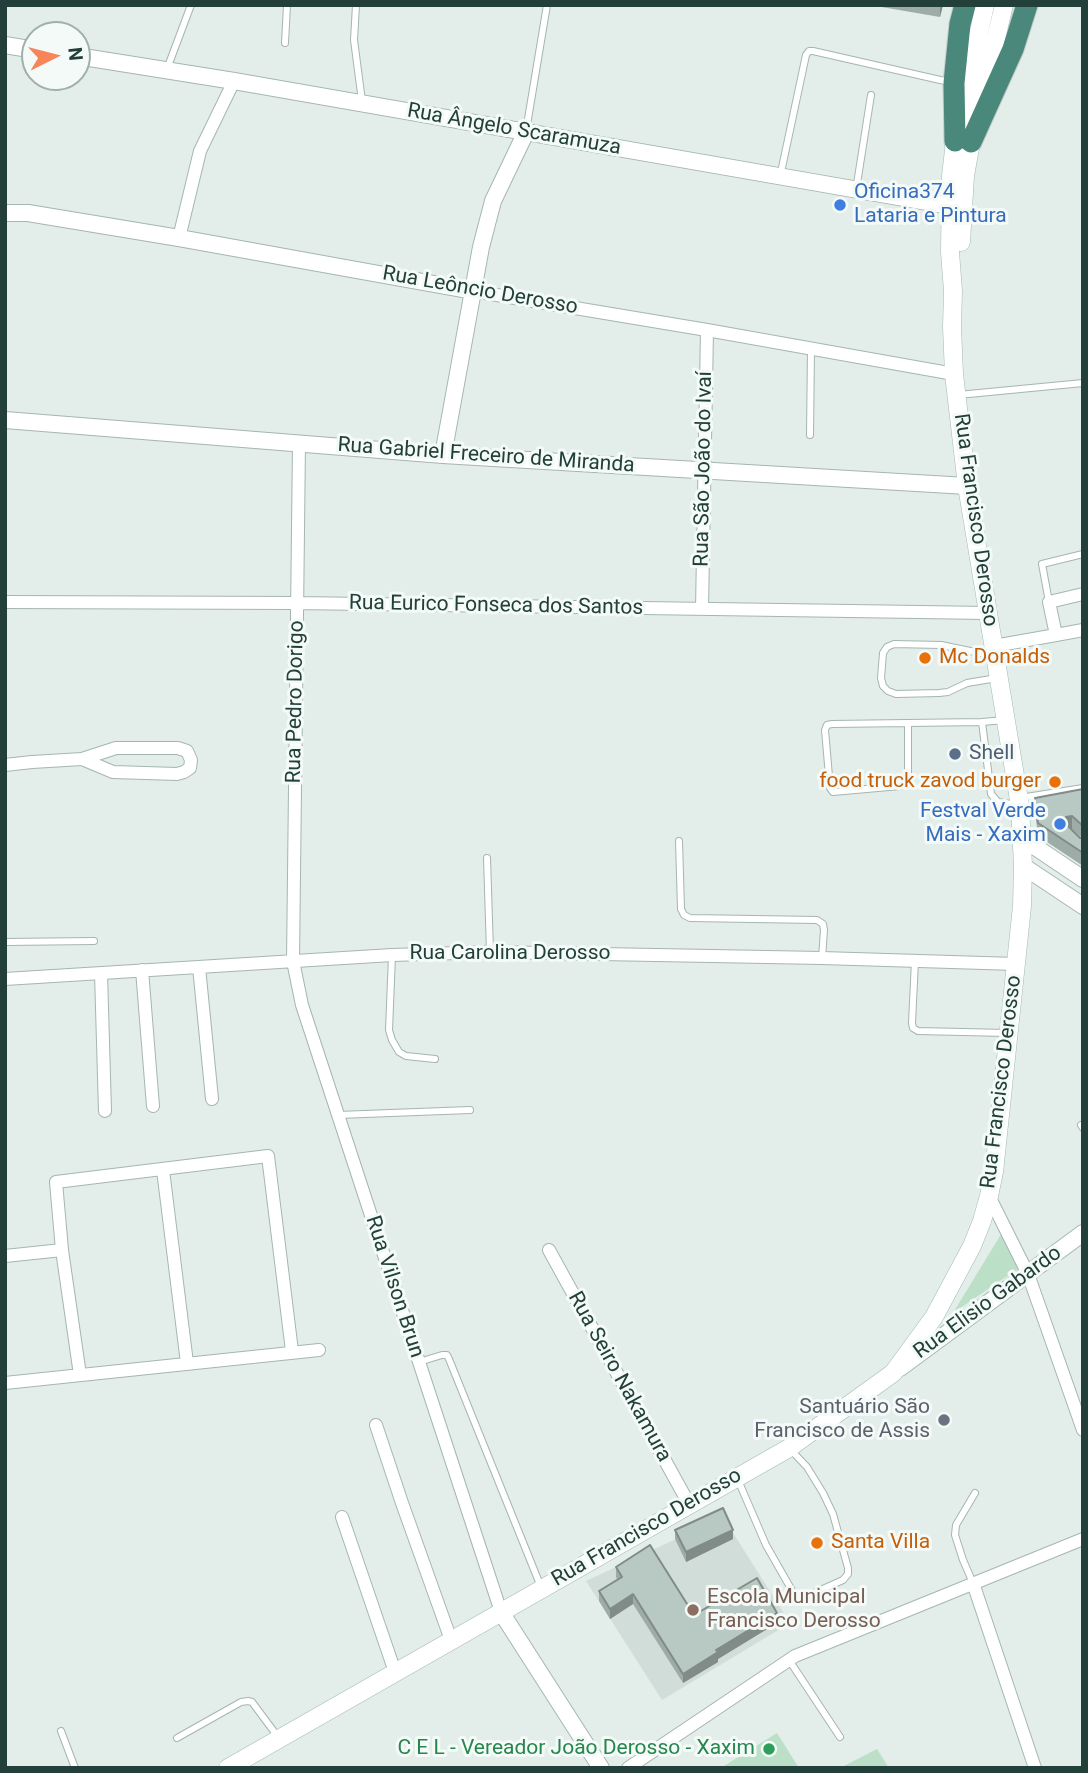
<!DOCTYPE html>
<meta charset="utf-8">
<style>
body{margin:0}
#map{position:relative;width:1088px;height:1773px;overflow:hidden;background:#e3ede9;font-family:Roboto,sans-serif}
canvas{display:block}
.frame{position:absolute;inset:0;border:7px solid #224039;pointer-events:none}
.north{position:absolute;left:21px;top:21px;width:70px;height:70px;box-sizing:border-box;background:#f4faf7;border:2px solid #a0b0ab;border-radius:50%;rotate:84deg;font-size:19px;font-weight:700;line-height:28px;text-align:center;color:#224039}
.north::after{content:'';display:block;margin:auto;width:24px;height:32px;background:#f68659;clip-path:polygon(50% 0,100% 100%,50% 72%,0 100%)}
</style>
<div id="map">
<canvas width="1088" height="1773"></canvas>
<div class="frame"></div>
<div class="north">N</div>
</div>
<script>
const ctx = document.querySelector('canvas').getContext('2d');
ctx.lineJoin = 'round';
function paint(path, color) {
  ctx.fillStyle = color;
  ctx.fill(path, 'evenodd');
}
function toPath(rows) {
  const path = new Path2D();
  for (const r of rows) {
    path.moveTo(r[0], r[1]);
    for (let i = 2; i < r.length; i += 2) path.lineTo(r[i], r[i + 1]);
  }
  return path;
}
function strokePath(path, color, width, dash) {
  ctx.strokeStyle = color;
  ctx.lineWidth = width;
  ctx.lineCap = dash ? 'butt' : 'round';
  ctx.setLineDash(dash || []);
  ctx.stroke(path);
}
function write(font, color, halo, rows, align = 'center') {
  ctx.font = font + ' Roboto,sans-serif';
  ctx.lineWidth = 6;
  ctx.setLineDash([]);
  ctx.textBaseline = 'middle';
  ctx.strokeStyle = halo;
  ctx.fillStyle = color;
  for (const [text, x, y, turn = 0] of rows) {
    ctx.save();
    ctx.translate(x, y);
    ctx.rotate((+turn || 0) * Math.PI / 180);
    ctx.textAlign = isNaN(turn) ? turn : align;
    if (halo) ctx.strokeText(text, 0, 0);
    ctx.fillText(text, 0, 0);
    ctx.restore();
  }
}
const built = toPath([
 [723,1517,790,1623,662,1700,586,1581]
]);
const green = toPath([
 [1003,1231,1019,1268,953,1313],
 [777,1733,799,1768,725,1768,724,1766],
 [877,1749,889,1768,840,1768]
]);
const service = toPath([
 [356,5,354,40,362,101],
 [285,43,287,5],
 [167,69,191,5],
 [526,131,547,5],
 [780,177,806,55,809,51,813,51,949,82],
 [856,190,871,95],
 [958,395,1083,383],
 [810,435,811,349],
 [1049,602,1042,564,1083,554],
 [991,654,980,653,941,645,894,644,887,647,883,653,881,678,883,686,888,691,896,694,939,693,948,692,967,683,997,678],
 [982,722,991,794,998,802,1018,805],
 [908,724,908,778,905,783,900,786,833,792,830,788,825,730,827,725,832,724,982,722,1005,720],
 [1020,798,1083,788],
 [679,841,681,909,684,915,690,918,817,920,823,924,824,930,822,958],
 [487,858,490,952],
 [5,942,94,941],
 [392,955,389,1030,392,1040,399,1052,406,1056,435,1059],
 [915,961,912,1023,913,1028,918,1031,1007,1033],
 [338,1115,470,1110],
 [1081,1125,1083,1128],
 [419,1362,442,1355,447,1355,449,1359,541,1587],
 [738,1480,766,1545,794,1594,799,1597,805,1597,843,1580,848,1574,848,1568,833,1514,823,1493,807,1467,790,1449],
 [973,1583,963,1560,955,1535,956,1525,975,1493],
 [789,1660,840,1737],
 [61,1731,75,1768],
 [177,1738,241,1702,248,1701,252,1702,278,1737]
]);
const minor = toPath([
 [179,238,200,151,234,81],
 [473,291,707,330,954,374],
 [299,443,293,961,302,1005,501,1612],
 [5,602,297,603,988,613],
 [702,609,707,330],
 [1056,635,1083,630],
 [994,646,1056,635,1049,602,1083,594],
 [5,765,32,762,82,759,116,748,178,748,187,751,191,760,190,768,184,772,177,774,113,772,82,759],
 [199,967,212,1099],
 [142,970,153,1106],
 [101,973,105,1111],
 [5,979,392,955,490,952,822,958,1016,964],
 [163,1170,187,1363],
 [989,1196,1028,1274,1083,1430],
 [549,1250,689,1504],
 [5,1256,62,1250],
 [80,1375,62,1250,56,1182,268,1156,292,1351],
 [5,1383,319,1350],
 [376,1425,402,1503,451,1640],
 [342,1517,395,1672],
 [973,1583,1035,1768],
 [628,1768,795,1656,1083,1539]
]);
const tertiary = toPath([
 [5,45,35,50],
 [77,56,234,81,950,206],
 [5,213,28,213,179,238,473,291],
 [5,420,443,455,967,486],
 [443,455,481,247,493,201,526,132],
 [1022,838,1083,879],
 [1023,866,1083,906],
 [900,1368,1083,1233],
 [501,1612,601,1768]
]);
const secondary = toPath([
 [961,242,965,176,971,142,1004,5],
 [228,1768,789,1448,893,1373,934,1317,972,1246,982,1221,989,1196,994,1172,1022,906,1023,866,1020,806,967,486,954,374,952,327,953,291,950,252,951,176,955,141,961,112,985,5]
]);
const trunk = toPath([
 [955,141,954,83,960,24,965,5],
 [971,142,1013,49,1027,5]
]);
const wall = toPath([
 [870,5,943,5,940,17],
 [1083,789,1083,866,1038,836,1035,811,1035,798],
 [1070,829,1072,829,1082,838,1080,838],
 [675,1530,733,1539,686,1562,675,1539],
 [616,1567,694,1615,777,1623,718,1659,718,1662,683,1683,633,1604,610,1619,599,1601,599,1591,617,1579,616,1577]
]);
const shadedWall = toPath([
 [940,5,943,5,940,17],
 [1072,816,1072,829,1066,831,1066,817],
 [733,1530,733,1539,686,1562,686,1552],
 [633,1594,633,1604,610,1619,610,1609],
 [777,1613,777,1623,718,1659,718,1662,683,1683,683,1674,716,1650]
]);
const building = toPath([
 [1083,789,1083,826,1072,816,1066,817,1066,824,1080,838,1083,838,1083,853,1038,823,1035,798,1083,789],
 [723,1508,733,1530,686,1552,675,1530,723,1508],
 [650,1545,694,1615,757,1578,777,1613,716,1650,718,1652,683,1674,633,1594,610,1609,599,1591,622,1577,616,1567,650,1545]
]);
const markers = [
 [840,205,7,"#3f7fe0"],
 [925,658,7,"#e8710a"],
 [955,754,7,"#5c6f8a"],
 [1055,782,7,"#e8710a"],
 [1060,824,7,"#3f7fe0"],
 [944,1420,7,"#6b7280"],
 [817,1543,7,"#e8710a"],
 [693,1610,7,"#8d6e63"],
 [769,1749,7,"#2e9e5b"]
];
const streetNames = [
 ["Rua Ângelo Scaramuza",514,130,10],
 ["Rua Leôncio Derosso",480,291,10],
 ["Rua Gabriel Freceiro de Miranda",486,456,4],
 ["Rua São João do Ivaí",704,469,-89],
 ["Rua Francisco Derosso",975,520,82],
 ["Rua Eurico Fonseca dos Santos",496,606,1],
 ["Rua Pedro Dorigo",296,702,-89],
 ["Rua Carolina Derosso",510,954],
 ["Rua Francisco Derosso",1002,1082,-83],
 ["Rua Vilson Brun",394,1287,72],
 ["Rua Elisio Gabardo",988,1303,-36],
 ["Rua Seiro Nakamura",619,1377,61],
 ["Rua Francisco Derosso",647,1528,-30]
];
const shopNames = [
 ["Oficina374",854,193],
 ["Lataria e Pintura",854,217],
 ["Festval Verde",1046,812,"right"],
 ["Mais - Xaxim",1046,836,"right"]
];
const foodNames = [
 ["Mc Donalds",939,658],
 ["food truck zavod burger",1041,782,"right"],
 ["Santa Villa",831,1543]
];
const serviceNames = [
 ["Shell",969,754]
];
const worshipNames = [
 ["Santuário São",930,1408],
 ["Francisco de Assis",930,1432]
];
const educationNames = [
 ["Escola Municipal",707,1598],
 ["Francisco Derosso",707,1622]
];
const leisureNames = [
 ["C E L - Vereador João Derosso - Xaxim",755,1749]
];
paint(built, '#d1ddd8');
paint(green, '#bcdfc7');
strokePath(service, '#a5b6b1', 8);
strokePath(minor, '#a5b6b1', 14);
strokePath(tertiary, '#a5b6b1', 18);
strokePath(secondary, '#a1bab2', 19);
strokePath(trunk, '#c1cac8', 23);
strokePath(service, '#fff', 6);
strokePath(minor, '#fff', 12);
strokePath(tertiary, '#fff', 16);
strokePath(secondary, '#fff', 18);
strokePath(trunk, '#4a887c', 21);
paint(wall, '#9eaca7');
paint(shadedWall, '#818c88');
paint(building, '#b8c8c2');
strokePath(building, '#818c88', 2);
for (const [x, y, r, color] of markers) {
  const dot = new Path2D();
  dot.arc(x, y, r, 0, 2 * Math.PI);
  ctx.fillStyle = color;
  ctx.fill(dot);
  strokePath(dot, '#f4faf7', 2.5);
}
write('21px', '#224039', '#f4faf7', streetNames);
write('21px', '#366cbe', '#f4faf7', shopNames, 'left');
write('21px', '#c56008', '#f4faf7', foodNames, 'left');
write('21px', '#4e5e75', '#f4faf7', serviceNames, 'left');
write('21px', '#5b616d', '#f4faf7', worshipNames, 'right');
write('21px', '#785e54', '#f4faf7', educationNames, 'left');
write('21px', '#27864d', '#f4faf7', leisureNames, 'right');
</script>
